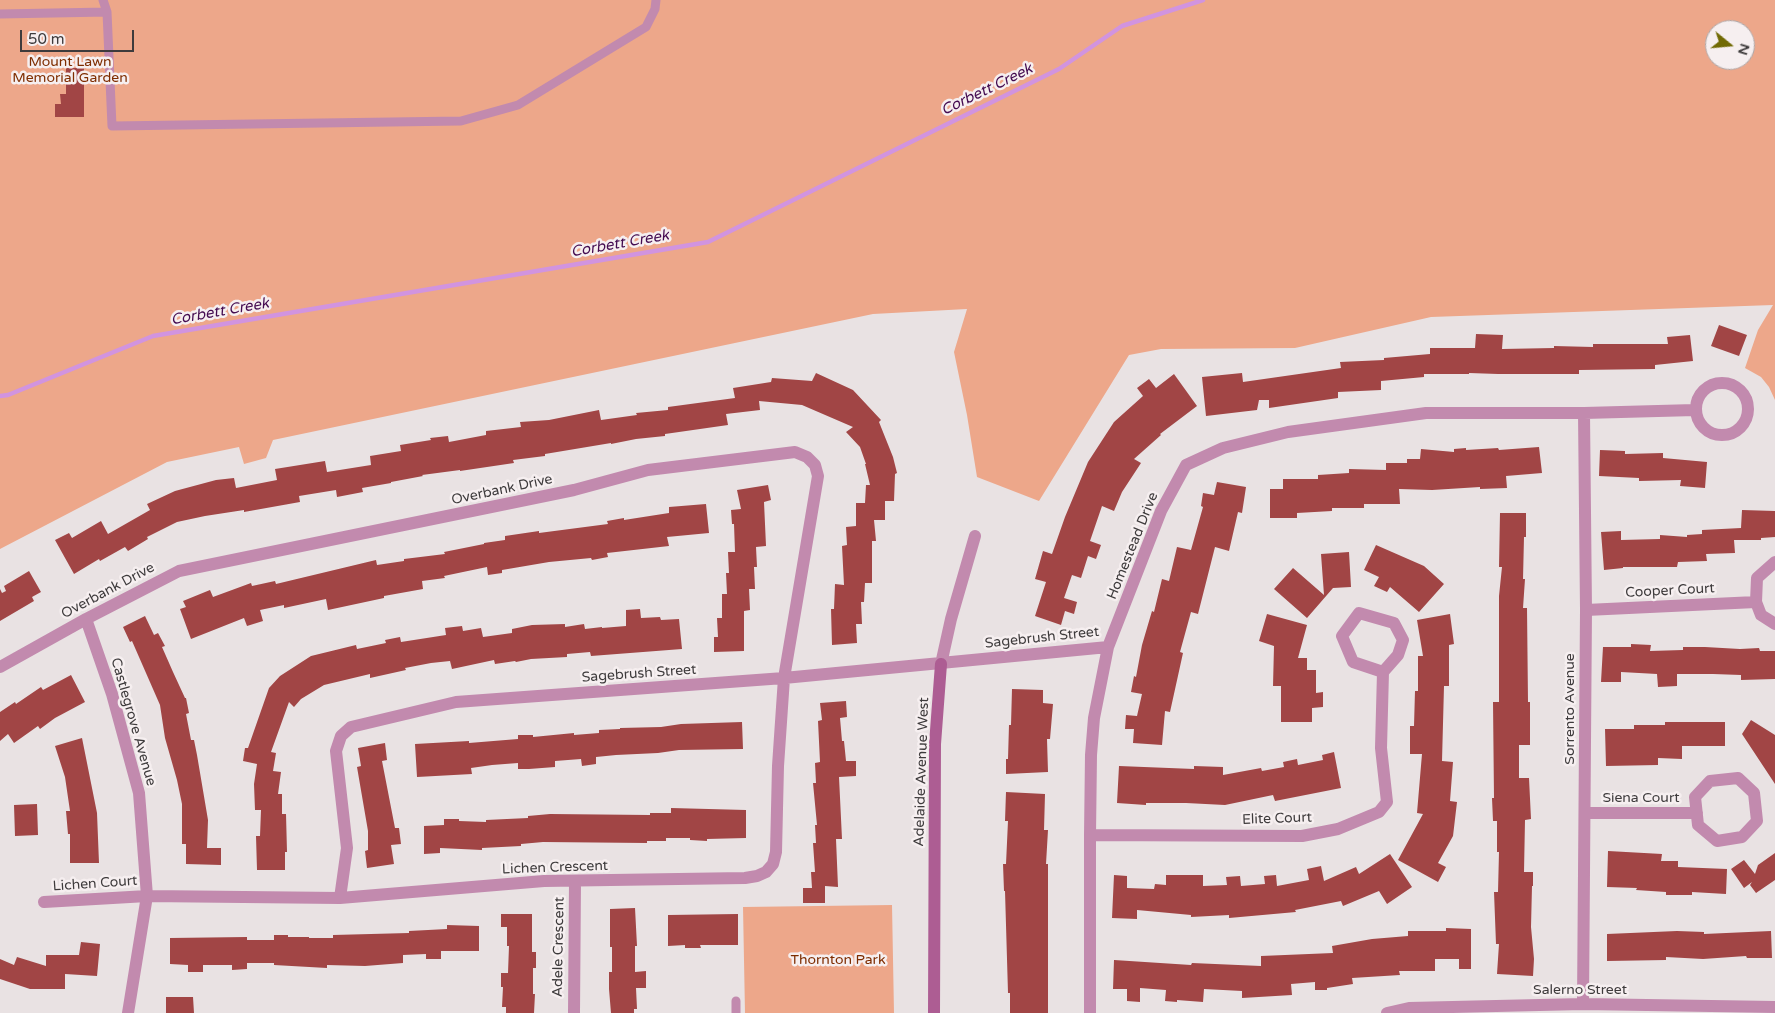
<!DOCTYPE html>
<style>
body{margin:0}
#map{position:relative;width:1775px;height:1013px;overflow:hidden;background:#e9e2e3;font-family:"Varela Round",sans-serif}
canvas{display:block}
.north{position:absolute;left:1705px;top:20px;width:50px;height:50px;box-sizing:border-box;background:#f6eff0;border:1px solid #aca7a8;border-radius:50%;rotate:107deg;font-size:14px;font-weight:700;line-height:20px;text-align:center;color:#3e3b3c}
.north::after{content:'';display:block;margin:auto;width:18px;height:22px;background:#716a04;clip-path:polygon(50% 0,100% 100%,50% 72%,0 100%)}
.scale{position:absolute;left:20px;top:30px;width:114px;height:22px;box-sizing:border-box;border:2px solid #3e3b3c;border-top:0;padding-left:6px;font-size:15px;line-height:18px;white-space:nowrap;color:#3e3b3c;-webkit-text-stroke:4px #f6eff0;paint-order:stroke}
</style>
<div id="map">
<canvas width="1775" height="1013"></canvas>
<div class="north">N</div>
<div class="scale">50 m</div>
</div>
<script>
const ctx = document.querySelector('canvas').getContext('2d');
ctx.lineJoin = 'round';
function paint(path, color) {
  ctx.fillStyle = color;
  ctx.fill(path, 'evenodd');
}
function toPath(rows) {
  const path = new Path2D();
  for (const r of rows) {
    if (r.length === 3) {
      path.moveTo(r[0] + r[2], r[1]);
      path.arc(r[0], r[1], r[2], 0, 2 * Math.PI);
      continue;
    }
    path.moveTo(r[0], r[1]);
    for (let i = 2; i < r.length; i += 2) path.lineTo(r[i], r[i + 1]);
  }
  return path;
}
function strokePath(path, color, width, dash) {
  ctx.strokeStyle = color;
  ctx.lineWidth = width;
  ctx.lineCap = dash ? 'butt' : 'round';
  ctx.setLineDash(dash || []);
  ctx.stroke(path);
}
function write(font, color, halo, rows, align = 'center') {
  ctx.font = font + ' "Varela Round",sans-serif';
  ctx.lineWidth = 5;
  ctx.setLineDash([]);
  ctx.textBaseline = 'middle';
  ctx.strokeStyle = halo;
  ctx.fillStyle = color;
  for (const [text, x, y, turn = 0] of rows) {
    ctx.save();
    ctx.translate(x, y);
    ctx.rotate((+turn || 0) * Math.PI / 180);
    ctx.textAlign = isNaN(turn) ? turn : align;
    if (halo) ctx.strokeText(text, 0, 0);
    ctx.fillText(text, 0, 0);
    ctx.restore();
  }
}
const green = toPath([
 [0,0,1775,0,1775,400,1769,387,1761,377,1745,368,1758,330,1773,305,1431,317,1295,348,1161,349,1129,355,1039,501,977,477,967,415,954,352,967,309,873,314,273,440,266,458,244,464,239,447,167,462,0,549],
 [1715,30,1745,30,1745,60,1715,60],
 [892,905,894,1013,745,1013,743,907]
]);
const stream = toPath([
 [0,396,8,395,153,336,708,242,1059,69,1122,26,1203,0]
]);
const building = toPath([
 [66,68,84,68,84,117,55,117,55,104,61,104,60,94,66,94],
 [1719,325,1747,335,1739,356,1711,346],
 [1476,334,1503,335,1502,349,1554,348,1554,346,1593,347,1593,344,1668,344,1667,337,1690,335,1693,361,1655,365,1655,369,1579,370,1579,374,1498,374,1469,373,1469,374,1424,374,1424,377,1381,381,1381,390,1338,392,1338,398,1269,408,1269,400,1259,400,1257,410,1206,416,1202,377,1242,373,1243,382,1341,368,1340,362,1384,360,1384,358,1430,354,1430,348,1475,348],
 [816,373,853,390,881,420,879,422,893,457,897,473,895,474,894,501,885,501,885,520,874,520,876,541,872,541,872,583,865,583,864,602,861,602,862,624,856,624,857,643,832,645,831,609,834,609,835,584,844,585,842,546,847,545,846,527,856,526,856,503,865,503,866,485,870,485,865,464,866,464,860,447,846,432,853,427,802,405,759,401,760,410,726,414,728,425,665,434,665,436,636,439,611,444,611,443,545,454,545,456,513,460,514,463,460,471,460,470,422,475,423,476,391,482,391,483,362,488,363,492,337,497,336,490,299,496,300,502,244,512,244,510,205,516,177,522,147,537,148,539,128,551,125,547,100,561,99,559,74,574,55,540,69,533,72,538,101,521,108,534,150,510,147,504,175,491,216,480,234,478,236,488,277,480,275,469,325,461,327,472,371,465,370,456,401,451,400,445,431,440,430,438,448,436,449,442,486,435,486,431,521,427,520,422,549,420,599,410,601,420,637,415,636,413,668,410,668,407,735,398,733,388,771,382,772,378,812,381],
 [1174,374,1197,406,1160,434,1161,435,1134,459,1141,463,1122,492,1114,511,1102,506,1090,541,1101,545,1096,559,1088,556,1081,578,1072,575,1064,598,1077,602,1074,614,1065,611,1061,625,1035,616,1046,582,1035,579,1043,551,1052,554,1065,517,1088,462,1114,422,1143,396,1137,388,1149,379,1156,388],
 [1539,447,1542,473,1506,476,1507,488,1480,489,1480,487,1432,490,1399,489,1400,504,1364,504,1364,508,1332,508,1332,511,1297,513,1297,518,1270,518,1270,489,1283,489,1283,479,1318,479,1318,475,1349,473,1349,469,1386,470,1386,463,1407,463,1407,459,1420,459,1421,449,1454,452,1454,449,1466,448,1466,450,1498,448,1499,450],
 [1600,450,1625,451,1625,454,1663,453,1663,458,1707,462,1705,488,1680,486,1681,480,1639,481,1639,478,1599,476],
 [1217,482,1246,487,1242,513,1238,512,1229,551,1215,547,1198,614,1191,612,1180,652,1183,653,1170,712,1165,711,1162,745,1133,743,1134,729,1125,729,1126,715,1137,716,1142,694,1131,692,1134,676,1136,677,1142,645,1152,611,1154,612,1162,579,1169,581,1177,547,1191,550,1203,507,1201,506,1203,493,1214,495],
 [768,485,771,500,764,502,766,546,756,547,757,567,754,567,755,589,749,589,750,610,744,611,744,651,714,652,714,637,718,637,717,618,722,618,722,594,727,594,726,573,729,573,728,552,735,552,734,524,732,524,731,510,741,509,737,490],
 [706,504,709,533,667,537,669,546,607,553,608,557,592,560,591,558,549,562,502,570,502,573,488,575,487,567,463,572,444,576,445,578,422,581,423,589,384,596,384,598,328,610,326,599,284,608,284,605,260,610,263,621,247,626,244,618,191,639,180,609,186,607,183,601,210,590,213,597,251,583,252,586,275,581,276,584,376,560,377,565,404,561,404,559,445,554,444,552,484,544,484,543,505,540,505,536,539,531,539,533,608,524,607,521,624,518,624,520,669,513,669,507],
 [1742,510,1775,511,1775,537,1761,538,1761,540,1734,540,1735,553,1706,554,1707,561,1678,562,1677,567,1623,567,1623,568,1604,570,1601,532,1621,531,1621,540,1660,539,1660,535,1687,537,1687,535,1702,534,1702,530,1741,528],
 [1500,513,1526,513,1526,537,1524,537,1523,579,1525,579,1523,608,1527,608,1528,702,1530,702,1530,745,1519,745,1519,778,1529,778,1531,819,1525,820,1524,872,1533,872,1533,886,1532,886,1531,927,1534,959,1533,976,1497,974,1499,944,1496,944,1494,892,1498,892,1499,852,1497,852,1497,821,1493,821,1492,798,1494,798,1493,702,1499,702,1499,596,1502,567,1499,567],
 [1376,545,1424,566,1444,584,1419,612,1390,587,1387,592,1374,586,1379,577,1364,570],
 [1349,552,1351,587,1333,588,1307,618,1274,589,1293,568,1324,595,1321,554],
 [29,571,41,592,32,597,34,601,0,621,0,589,2,593,6,591,4,586],
 [640,609,641,618,660,617,661,620,679,619,682,649,591,656,590,652,567,654,567,657,531,659,516,662,515,661,495,664,494,660,452,669,450,661,431,663,405,668,406,670,370,678,370,674,324,685,301,699,294,707,289,702,271,752,276,753,273,771,281,772,278,794,282,794,282,814,286,814,287,852,285,852,285,870,257,870,256,836,260,836,261,810,255,810,254,784,257,764,243,761,245,748,248,748,269,688,280,676,311,656,356,645,357,649,386,643,385,640,400,637,401,642,446,635,445,628,462,626,463,631,481,628,483,637,512,633,512,629,532,625,565,624,565,627,584,624,585,629,602,627,602,628,626,626,626,610],
 [1267,614,1307,625,1298,658,1307,658,1307,670,1316,670,1316,693,1323,692,1323,707,1312,708,1312,722,1281,722,1281,686,1273,686,1274,646,1259,641],
 [1450,614,1454,644,1449,645,1449,686,1444,686,1442,761,1453,762,1450,801,1457,802,1453,836,1438,863,1446,867,1438,882,1398,860,1423,814,1417,813,1422,754,1410,754,1410,726,1414,726,1415,691,1418,691,1418,656,1423,656,1417,620],
 [145,616,154,635,158,633,165,646,162,647,173,672,185,698,186,698,189,713,186,714,191,740,194,740,197,755,208,820,207,848,221,848,221,865,186,864,186,844,182,844,182,804,177,780,165,738,160,705,132,641,130,642,123,627],
 [1631,644,1651,645,1650,651,1683,650,1683,647,1705,647,1740,649,1759,648,1760,651,1775,651,1775,679,1741,680,1741,675,1713,674,1677,674,1677,686,1658,687,1657,674,1621,672,1621,682,1601,682,1603,647,1631,647],
 [71,675,85,702,55,718,40,729,38,726,14,743,8,734,0,741,0,712,15,702,16,704,41,687,43,690],
 [1012,689,1043,690,1043,703,1053,704,1050,739,1047,739,1048,772,1006,774,1006,759,1008,759,1009,725,1011,725],
 [846,701,847,717,840,718,842,741,844,741,846,761,856,761,856,776,839,777,842,839,836,839,838,887,825,886,825,903,803,903,803,888,812,888,811,872,815,872,813,843,816,843,815,825,817,825,813,783,816,783,815,763,820,762,818,721,822,720,820,703],
 [1751,720,1775,735,1775,784,1742,734],
 [742,722,743,749,679,750,658,753,616,755,596,757,596,764,582,766,581,759,555,761,555,767,529,769,518,769,518,763,492,765,471,768,472,774,417,777,415,744,469,741,469,743,518,739,518,735,533,735,533,737,574,733,574,735,599,733,599,730,620,729,620,728,661,727,681,724],
 [1665,722,1725,722,1725,746,1682,746,1682,759,1658,758,1658,765,1606,766,1605,729,1634,729,1634,725,1665,725],
 [82,738,97,813,99,863,70,863,70,834,68,834,66,811,70,811,65,777,55,746],
 [385,743,387,760,382,761,395,828,399,828,401,844,391,845,394,864,367,868,365,851,368,850,368,831,357,767,361,766,358,748],
 [1334,752,1341,788,1275,801,1273,795,1225,805,1186,803,1146,803,1146,805,1117,803,1119,766,1194,769,1194,766,1223,767,1223,775,1261,768,1262,771,1284,767,1283,762,1297,759,1298,765,1323,760,1322,755],
 [1006,792,1045,794,1044,830,1048,830,1046,864,1048,864,1048,1013,1010,1013,1010,993,1008,993,1005,891,1004,891,1003,864,1006,864,1008,821,1005,821],
 [37,804,38,835,15,836,14,805],
 [671,808,746,810,746,838,707,839,707,841,690,840,690,838,666,838,666,841,647,841,647,843,543,842,521,844,521,846,482,848,482,850,440,848,440,853,424,854,424,826,444,825,444,819,459,819,459,821,486,822,486,820,528,818,528,816,550,814,650,815,650,813,671,813],
 [1608,851,1662,854,1661,861,1678,861,1678,867,1727,869,1726,894,1692,892,1692,895,1666,895,1666,892,1636,890,1637,888,1607,887],
 [1775,853,1775,880,1756,893,1750,885,1752,882,1744,888,1731,869,1744,860,1755,874,1758,865],
 [1390,854,1412,887,1387,904,1379,891,1343,906,1341,901,1295,910,1296,912,1229,918,1229,915,1191,917,1191,915,1137,910,1137,919,1112,918,1114,875,1127,876,1127,888,1154,889,1155,884,1166,885,1166,875,1203,875,1203,886,1227,885,1226,877,1240,876,1241,886,1265,884,1264,876,1276,875,1277,886,1309,880,1307,869,1321,866,1324,881,1356,867,1359,874],
 [635,908,637,946,635,946,635,972,646,971,646,988,636,988,637,1009,634,1009,634,1013,611,1013,609,989,609,972,612,972,612,947,610,947,610,909],
 [501,914,532,914,532,952,536,952,536,968,533,968,533,994,535,994,534,1013,506,1013,506,1007,502,1007,503,987,501,987,501,973,508,973,509,946,507,946,507,927,501,927],
 [738,914,738,945,700,945,701,948,685,948,685,945,668,946,668,915],
 [447,925,479,926,479,951,441,951,441,959,426,959,426,954,403,955,403,963,365,966,327,965,327,968,274,965,274,963,247,963,247,969,232,970,232,965,203,965,203,972,188,972,188,965,170,964,170,938,247,937,247,940,274,940,274,935,288,935,288,937,309,937,309,938,333,938,333,935,409,933,409,931,447,929],
 [1446,928,1471,929,1471,969,1459,969,1459,959,1435,959,1435,971,1399,971,1400,975,1352,978,1353,984,1327,988,1327,990,1315,990,1315,982,1291,984,1292,995,1242,998,1242,991,1204,989,1203,1002,1177,1000,1177,1002,1165,1001,1166,990,1140,988,1140,1002,1127,1001,1127,989,1113,989,1114,960,1191,965,1192,963,1261,966,1261,956,1333,953,1332,946,1372,939,1408,936,1408,931,1446,931],
 [1677,931,1704,932,1704,934,1771,931,1772,958,1747,958,1746,956,1703,959,1666,957,1666,960,1607,961,1607,934],
 [81,942,100,944,97,976,65,974,65,989,30,989,0,979,0,959,14,965,17,957,46,966,46,955,79,955],
 [166,997,193,997,194,1013,166,1013]
]);
const lane = toPath([
 [103,0,107,12,112,126,461,121,518,105,646,27,655,9,656,0],
 [0,14,107,12],
 [736,1001,736,1013]
]);
const street = toPath([
 [1722,409,26],
 [1775,562,1757,578,1756,602,1761,615,1775,624],
 [1586,610,1756,602],
 [86,619,112,694,139,793,147,896,128,1013],
 [941,664,951,619,975,536],
 [0,667,86,619,179,571,574,490,648,470,795,452,807,457,815,465,818,476,784,678,778,766,776,852,773,864,766,872,757,876,745,878,544,881,340,898,147,896,44,902],
 [1738,778,1754,793,1757,821,1742,837,1717,841,1698,825,1695,797,1710,781,1738,778],
 [1585,813,1697,813],
 [1090,835,1302,836,1338,829,1379,812,1387,802,1381,748,1383,672,1398,655,1403,640,1394,623,1359,613,1342,636,1353,662,1383,672],
 [340,898,347,848,336,751,341,736,351,727,456,702,784,678,1108,647],
 [1583,1004,1586,610,1584,413],
 [574,1013,575,881],
 [1090,1013,1090,835,1091,755,1094,718,1108,647,1161,511,1186,465,1223,448,1288,432,1426,413,1584,413,1695,410],
 [1387,1013,1409,1008,1583,1004,1775,1007]
]);
const secondary = toPath([
 [934,1013,935,744,941,664]
]);
const parkNames = [
 ["Mount Lawn",70,62],
 ["Memorial Garden",70,78],
 ["Thornton Park",838,960]
];
const streetNames = [
 ["Overbank Drive",502,490,-12],
 ["Homestead Drive",1133,546,-68],
 ["Overbank Drive",108,591,-28],
 ["Cooper Court",1670,591,-3],
 ["Sagebrush Street",1042,638,-6],
 ["Sagebrush Street",639,674,-4],
 ["Sorrento Avenue",1570,709,-90],
 ["Castlegrove Avenue",133,722,74],
 ["Adelaide Avenue West",922,772,-88],
 ["Siena Court",1641,798],
 ["Elite Court",1277,819,-2],
 ["Lichen Crescent",555,868,-2],
 ["Lichen Court",95,884,-4],
 ["Adele Crescent",559,947,-89],
 ["Salerno Street",1580,990]
];
const waterNames = [
 ["Corbett Creek",987,90,-26],
 ["Corbett Creek",620,244,-10],
 ["Corbett Creek",220,312,-10]
];
paint(green, '#eda78a');
strokePath(stream, '#d194df', 4.5);
paint(building, '#a14545');
strokePath(lane, '#c28aae', 9);
strokePath(street, '#c28aae', 12);
strokePath(secondary, '#ad5d93', 12);
write('14px', '#7e2d00', '#f6eff0', parkNames);
write('14px', '#3e3b3c', '#f6eff0', streetNames);
write('italic 15px', '#440b50', '#f6eff0', waterNames);
</script>
